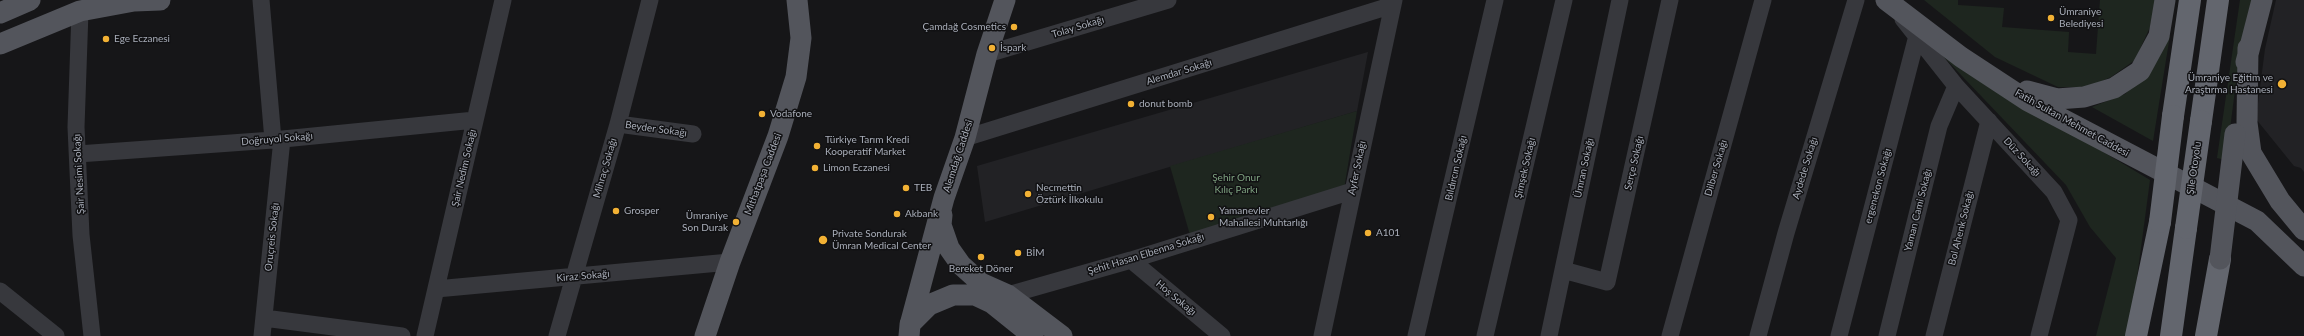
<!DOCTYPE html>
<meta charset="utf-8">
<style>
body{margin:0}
canvas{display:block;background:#161618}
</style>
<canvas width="2304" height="336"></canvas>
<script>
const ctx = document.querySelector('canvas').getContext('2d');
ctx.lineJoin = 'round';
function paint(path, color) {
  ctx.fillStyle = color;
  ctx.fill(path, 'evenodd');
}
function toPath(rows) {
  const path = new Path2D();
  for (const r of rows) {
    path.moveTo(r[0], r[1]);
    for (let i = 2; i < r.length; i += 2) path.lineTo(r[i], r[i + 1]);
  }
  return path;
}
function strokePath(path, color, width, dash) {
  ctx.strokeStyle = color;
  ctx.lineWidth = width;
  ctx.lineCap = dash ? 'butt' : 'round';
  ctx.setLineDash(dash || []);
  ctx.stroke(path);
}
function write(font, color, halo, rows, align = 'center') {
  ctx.font = font + ' Lato,sans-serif';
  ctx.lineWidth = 3;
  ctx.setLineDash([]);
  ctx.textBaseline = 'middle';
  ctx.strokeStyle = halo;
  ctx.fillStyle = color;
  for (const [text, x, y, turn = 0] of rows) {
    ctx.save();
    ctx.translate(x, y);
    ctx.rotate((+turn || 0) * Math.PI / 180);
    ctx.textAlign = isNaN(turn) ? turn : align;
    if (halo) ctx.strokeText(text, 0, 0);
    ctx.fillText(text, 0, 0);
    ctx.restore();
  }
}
const built = toPath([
 [2276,0,2304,0,2304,172,2301,168,2294,166,2256,119,2265,49],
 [1368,52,1357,111,985,222,977,166]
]);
const green = toPath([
 [1924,0,1958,0,1958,5,2004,8,2002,27,2069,32,2068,52,2096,54,2100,0,2155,0,2150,27,2135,60,2111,77,2088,87,2058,87,1995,57],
 [2240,0,2253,0,2241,43,2226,160,2217,158],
 [2170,35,2153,141,2092,107,2125,94,2152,66],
 [1942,55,2150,180,2136,285,2127,336,2096,336,2116,258,2090,227,2066,185],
 [1357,111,1344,189,1190,235,1170,166]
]);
const minor = toPath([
 [261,0,273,140],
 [80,11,76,127,81,235,92,336],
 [1903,19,1956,86,2054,192,2069,220,2039,336],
 [987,54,1168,0],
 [618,124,693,134],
 [965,138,1393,5],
 [78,154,273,140,475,120],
 [1131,260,1222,336],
 [1563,270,1607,282,1670,0],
 [436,289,730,262],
 [0,291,56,336],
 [1008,295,1131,260,1352,191],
 [264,318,402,336],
 [262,336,282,139],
 [425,336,503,0],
 [557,336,618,124,650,0],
 [1322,336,1394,0],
 [1416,336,1495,0],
 [1485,336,1564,0],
 [1549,336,1620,0],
 [1670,336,1763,0],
 [1758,336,1786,233,1856,0],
 [1839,336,1917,36],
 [1887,336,1939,126,1956,86],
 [1934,336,1989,121]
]);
const major = toPath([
 [1886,0,1961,57,2028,101,2257,221,2304,266],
 [0,13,30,0],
 [0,44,80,11,134,1,160,0],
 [2248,48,2247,123,2251,153,2280,201,2304,230],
 [2246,62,2262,0],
 [2027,91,2057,99,2084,97,2114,88,2140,71,2159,36,2165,0],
 [942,215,941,225,949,248,961,265,981,283,1008,295,1062,336],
 [910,324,929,305,953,295,975,295,992,303,1033,336],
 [705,336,730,262,778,136,796,77,801,38,797,0],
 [909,336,910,325,944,198,965,138,987,54,1005,0]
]);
const highway = toPath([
 [2173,116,2190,0],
 [2201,121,2218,0],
 [2136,336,2160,222],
 [2171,336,2186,228],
 [2206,336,2220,259]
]);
const majorBridge = toPath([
 [2220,259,2235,134]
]);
const highwayBridge = toPath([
 [2160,222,2173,116],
 [2186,228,2201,121]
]);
const markers = [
 [2051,18,4,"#f2b134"],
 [1014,27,4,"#f2b134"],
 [106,39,4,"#f2b134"],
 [992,48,4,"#f2b134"],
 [2282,84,5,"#f2b134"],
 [1131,104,4,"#f2b134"],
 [762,114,4,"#f2b134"],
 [817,146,4,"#f2b134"],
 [815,168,4,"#f2b134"],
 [906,188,4,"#f2b134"],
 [1028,194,4,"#f2b134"],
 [616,211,4,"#f2b134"],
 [897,214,4,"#f2b134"],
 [1211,217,4,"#f2b134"],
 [736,222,4,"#f2b134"],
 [1368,233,4,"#f2b134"],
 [823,240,5,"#f2b134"],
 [1018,253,4,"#f2b134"],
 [981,257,4,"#f2b134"]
];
const poiNames = [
 ["Ümraniye",2059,12],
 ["Belediyesi",2059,24],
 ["Çamdağ Cosmetics",1006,27,"right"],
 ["Ege Eczanesi",114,39],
 ["İspark",1000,48],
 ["Ümraniye Eğitim ve",2273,78,"right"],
 ["Araştırma Hastanesi",2273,90,"right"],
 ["donut bomb",1139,104],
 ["Vodafone",770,114],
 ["Türkiye Tarım Kredi",825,140],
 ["Kooperatif Market",825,152],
 ["Limon Eczanesi",823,168],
 ["TEB",914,188],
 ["Necmettin",1036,188],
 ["Öztürk İlkokulu",1036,200],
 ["Grosper",624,211],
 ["Yamanevler",1219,211],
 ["Mahallesi Muhtarlığı",1219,223],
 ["Akbank",905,214],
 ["Ümraniye",728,216,"right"],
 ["Son Durak",728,228,"right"],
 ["A101",1376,233],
 ["Private Sondurak",832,234],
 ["Ümran Medical Center",832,246],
 ["BİM",1026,253],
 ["Bereket Döner",981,269,"center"]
];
const streetNames = [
 ["Tolay Sokağı",1078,27,-17],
 ["Alemdar Sokağı",1179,72,-17],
 ["Fatih Sultan Mehmet Caddesi",2072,123,29],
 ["Beyder Sokağı",656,129,8],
 ["Doğruyol Sokağı",277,139,-5],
 ["Alemdağ Caddesi",958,156,-72],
 ["Düz Sokağı",2022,157,47],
 ["Serçe Sokağı",1634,163,-77],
 ["Şair Nedim Sokağı",464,168,-77],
 ["Mihraç Sokağı",605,168,-74],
 ["Ayfer Sokağı",1357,168,-78],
 ["Bıldırcın Sokağı",1456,168,-77],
 ["Şimşek Sokağı",1525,168,-77],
 ["Ümran Sokağı",1584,168,-78],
 ["Dilber Sokağı",1716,168,-74],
 ["Aydede Sokağı",1805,168,-73],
 ["Şile Otoyolu",2194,168,-82],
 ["Şair Nesimi Sokağı",79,174,-93],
 ["Mithatpaşa Caddesi",763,174,-69],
 ["ergenekon Sokağı",1878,186,-75],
 ["Yaman Cami Sokağı",1918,210,-76],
 ["Bol Ahenk Sokağı",1961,228,-76],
 ["Oruçreis Sokağı",272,237,-84],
 ["Şehit Hasan Elbenna Sokağı",1146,254,-17],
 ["Kiraz Sokağı",583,276,-5],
 ["Hoş Sokağı",1176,298,40]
];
const parkNames = [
 ["Şehir Onur",1236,178],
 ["Kılıç Parkı",1236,190]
];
paint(built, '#222225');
paint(green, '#1e261f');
strokePath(minor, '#37383d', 17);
strokePath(major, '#53555c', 21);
strokePath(highway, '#63666e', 22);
strokePath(majorBridge, '#53555c', 21);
strokePath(highwayBridge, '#63666e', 22);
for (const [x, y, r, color] of markers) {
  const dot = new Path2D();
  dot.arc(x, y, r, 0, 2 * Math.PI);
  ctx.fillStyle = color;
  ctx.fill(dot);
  strokePath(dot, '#111113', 1.5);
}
write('10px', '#a8adb8', '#111113', poiNames, 'left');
write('10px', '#a8adb8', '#111113', streetNames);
write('10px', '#7fa381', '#111113', parkNames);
</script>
